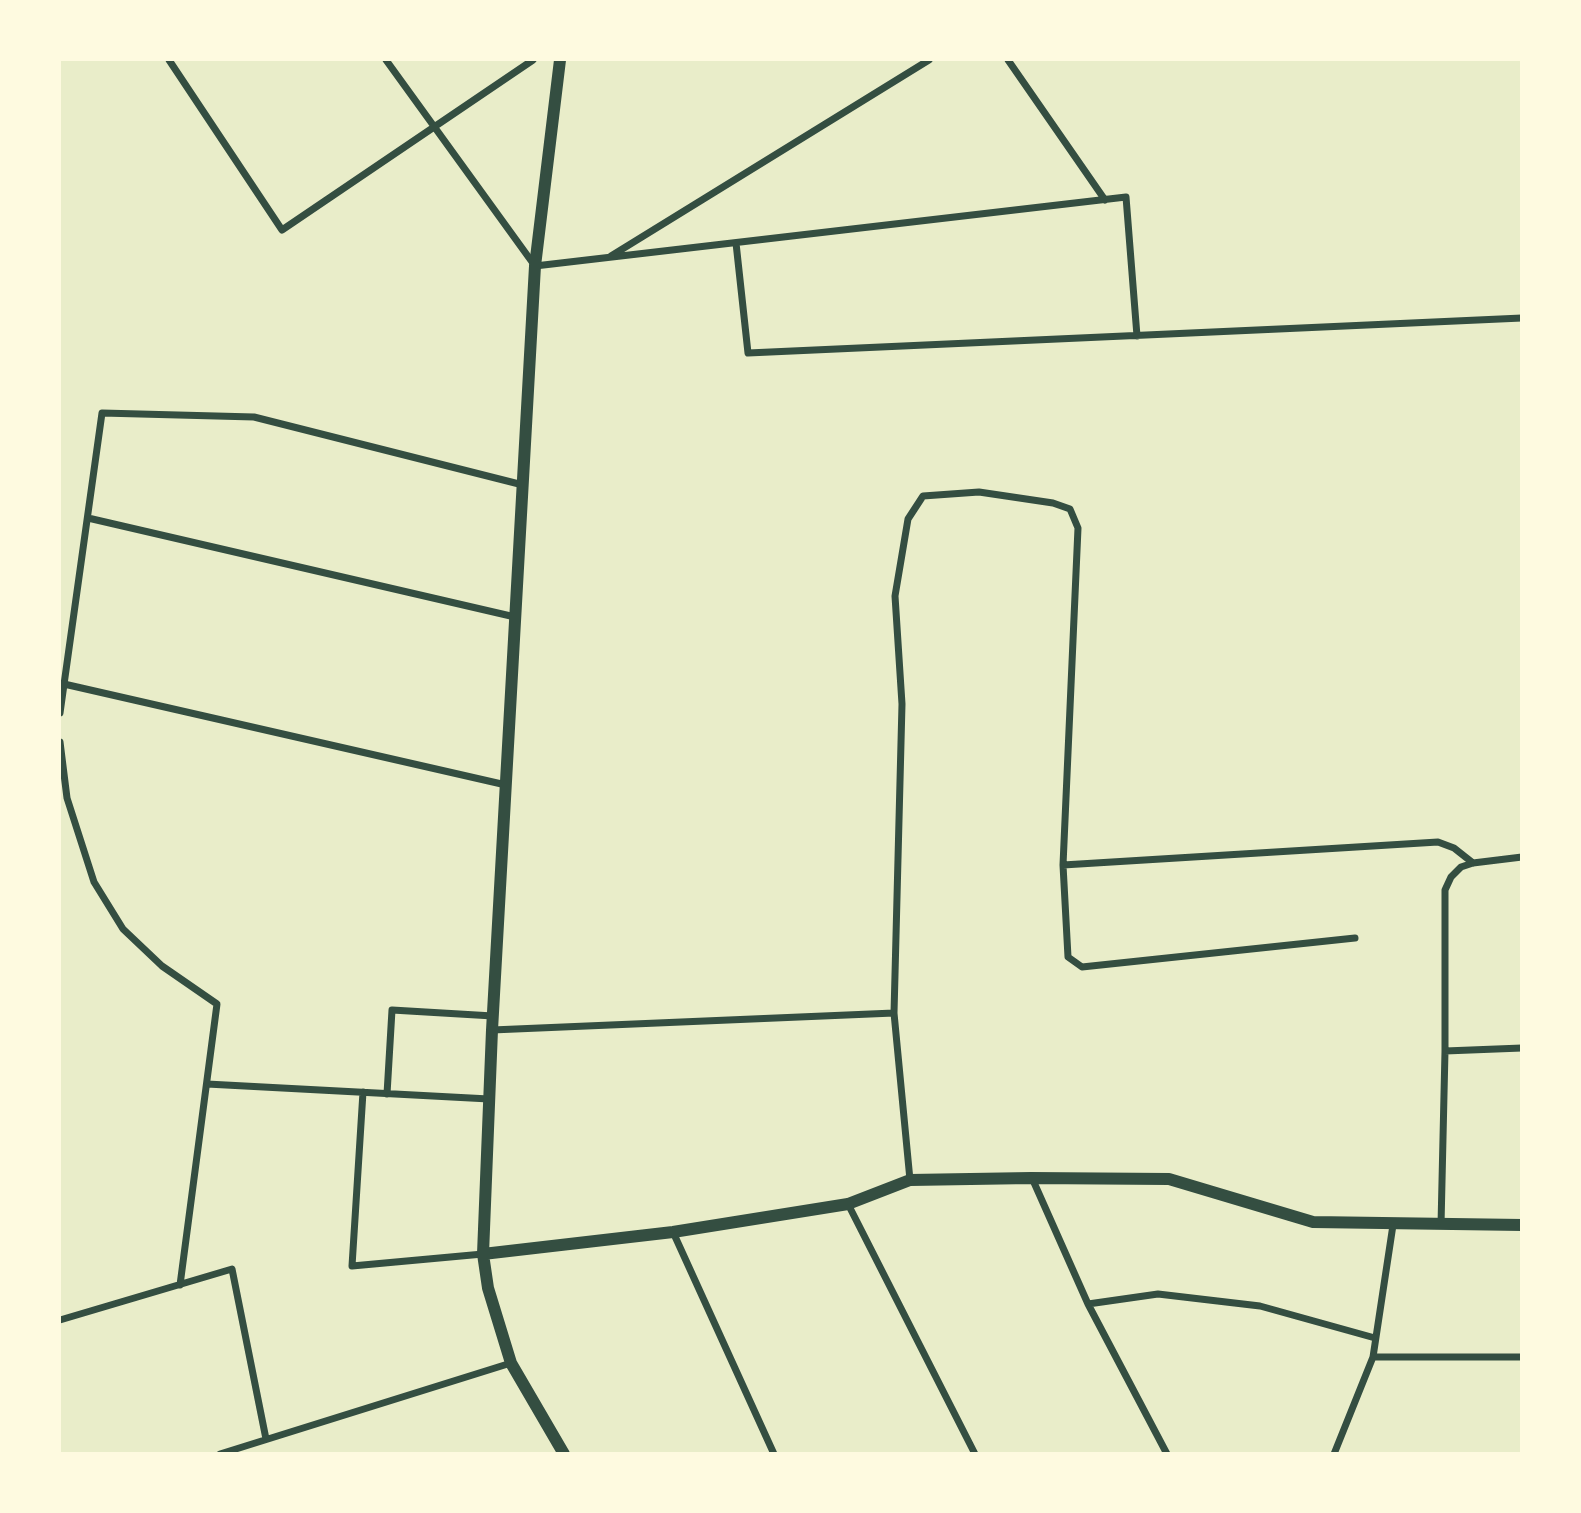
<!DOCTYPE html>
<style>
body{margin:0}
#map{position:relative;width:1581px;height:1513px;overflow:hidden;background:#e9edc9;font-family:"Exo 2",sans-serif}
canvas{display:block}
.frame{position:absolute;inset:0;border:61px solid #fefae0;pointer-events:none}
</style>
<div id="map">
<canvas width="1581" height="1513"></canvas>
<div class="frame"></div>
</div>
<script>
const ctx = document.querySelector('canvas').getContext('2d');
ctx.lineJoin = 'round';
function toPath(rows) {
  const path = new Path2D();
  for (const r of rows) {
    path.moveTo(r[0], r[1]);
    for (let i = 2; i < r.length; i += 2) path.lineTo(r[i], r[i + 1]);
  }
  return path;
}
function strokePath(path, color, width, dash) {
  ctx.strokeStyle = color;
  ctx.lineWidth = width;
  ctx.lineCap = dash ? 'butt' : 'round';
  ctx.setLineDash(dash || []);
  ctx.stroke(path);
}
const minor = toPath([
 [169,60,282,230,533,60],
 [386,60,535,266,1126,197,1137,336],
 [1008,60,1105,200],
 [736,243,748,353,1522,318],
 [611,256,929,60],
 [88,518,515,617],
 [64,684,506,785],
 [60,713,102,413,254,417,523,485],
 [60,742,67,798,94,882,123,929,162,966,217,1004,180,1285],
 [1063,865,1438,842,1454,848,1473,863],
 [492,1030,894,1013],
 [1445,1051,1522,1048],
 [207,1084,489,1099],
 [363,1092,352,1266,483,1254],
 [387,1094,392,1010,493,1016],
 [1032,1178,1088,1304,1167,1454],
 [910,1180,894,1013,902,704,895,596,908,519,923,496,979,492,1053,503,1070,509,1078,528,1063,865,1068,957,1082,967,1355,938],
 [848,1204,975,1454],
 [1441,1225,1445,1051,1445,890,1451,877,1461,867,1473,863,1522,857],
 [673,1232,774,1454],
 [1088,1304,1158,1294,1260,1306,1375,1338],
 [60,1320,232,1269,266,1439],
 [1373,1357,1522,1357],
 [220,1454,511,1363],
 [1334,1454,1373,1357,1393,1225]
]);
const tertiary = toPath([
 [560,60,535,266,492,1030,483,1254,488,1288,511,1363,564,1454],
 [483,1254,673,1232,848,1204,910,1180,1031,1178,1169,1179,1313,1222,1522,1225]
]);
strokePath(minor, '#344e41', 7);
strokePath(tertiary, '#344e41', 12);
</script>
